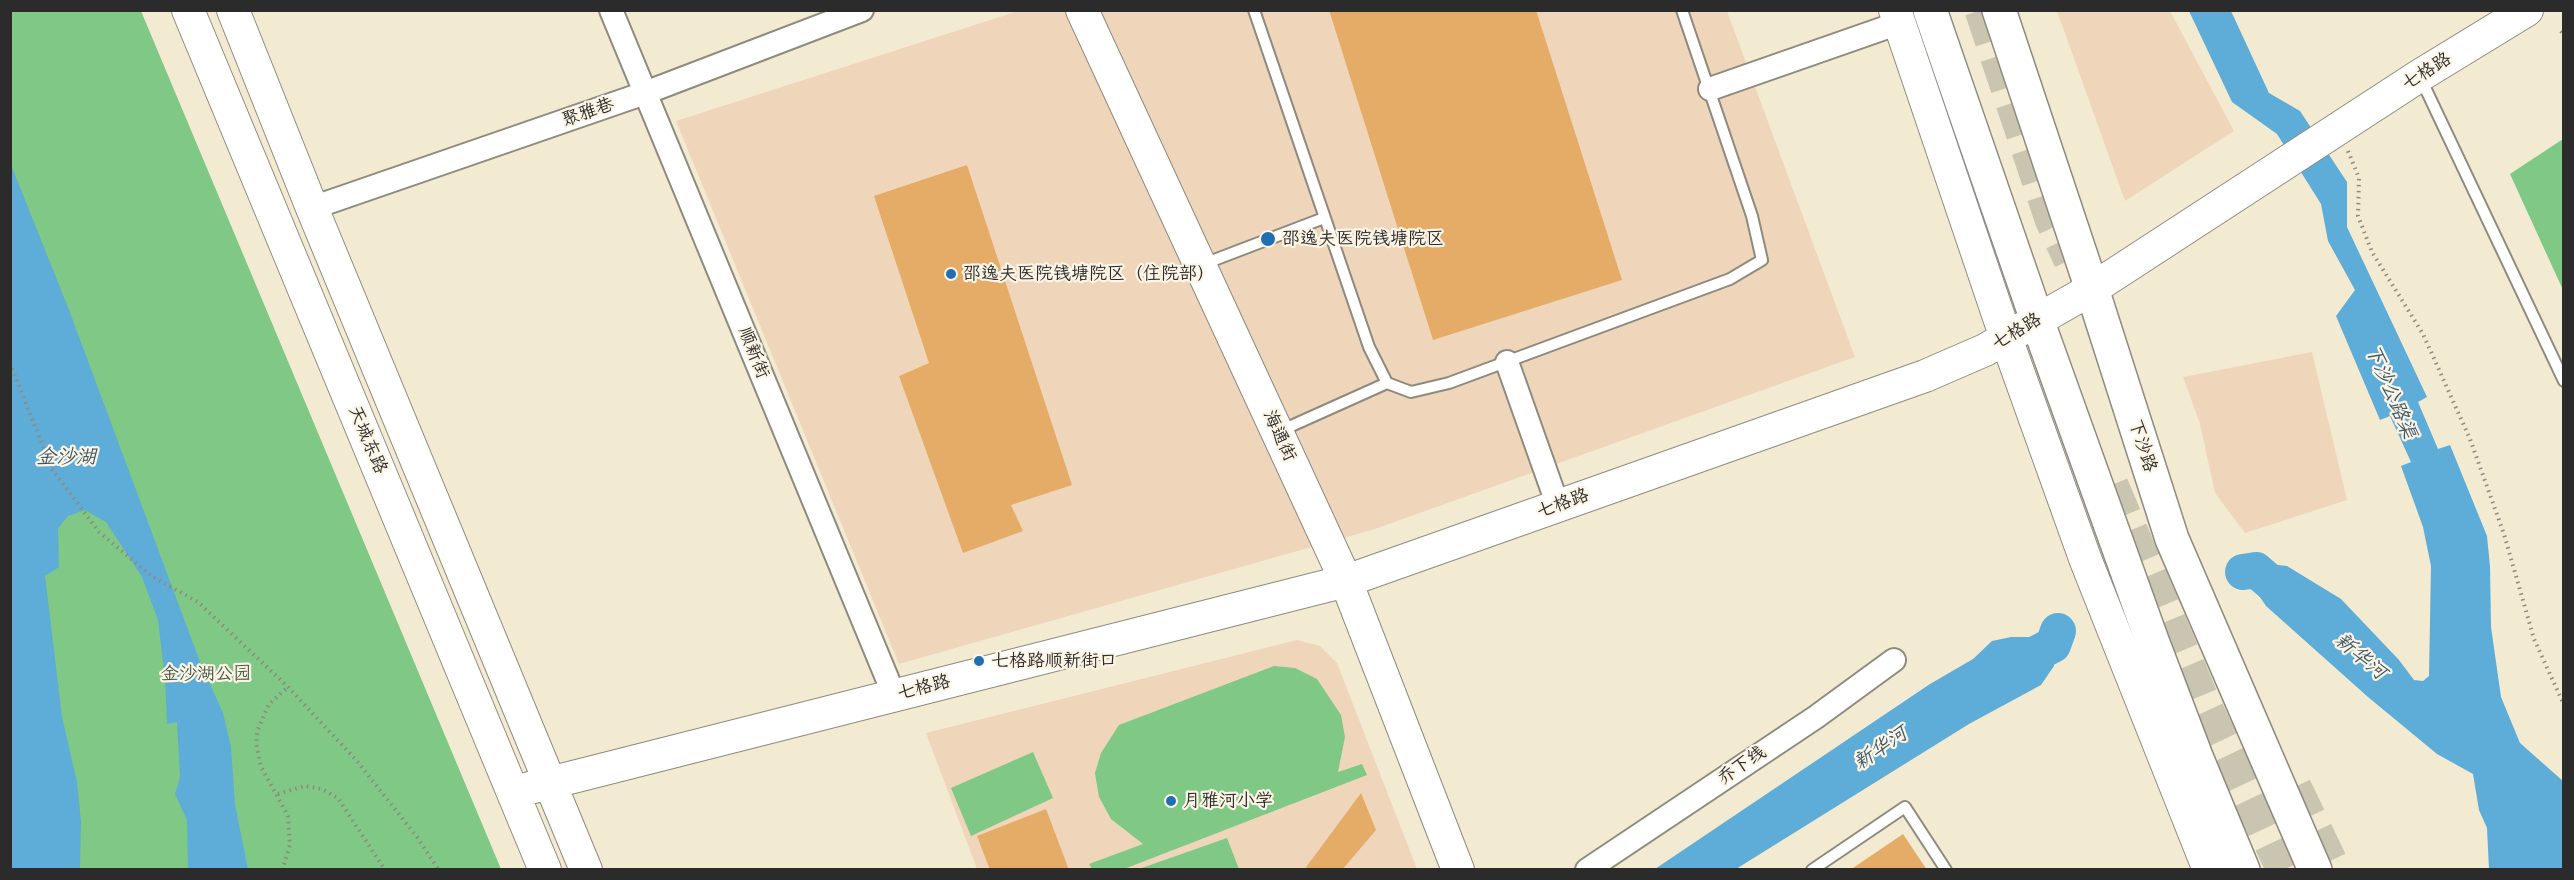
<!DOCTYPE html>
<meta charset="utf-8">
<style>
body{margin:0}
#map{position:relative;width:2574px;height:880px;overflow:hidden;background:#f2ebd1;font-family:Itim,sans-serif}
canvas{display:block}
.frame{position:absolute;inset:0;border:12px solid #2b2b2b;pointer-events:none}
</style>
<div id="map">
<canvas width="2574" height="880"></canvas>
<div class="frame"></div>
</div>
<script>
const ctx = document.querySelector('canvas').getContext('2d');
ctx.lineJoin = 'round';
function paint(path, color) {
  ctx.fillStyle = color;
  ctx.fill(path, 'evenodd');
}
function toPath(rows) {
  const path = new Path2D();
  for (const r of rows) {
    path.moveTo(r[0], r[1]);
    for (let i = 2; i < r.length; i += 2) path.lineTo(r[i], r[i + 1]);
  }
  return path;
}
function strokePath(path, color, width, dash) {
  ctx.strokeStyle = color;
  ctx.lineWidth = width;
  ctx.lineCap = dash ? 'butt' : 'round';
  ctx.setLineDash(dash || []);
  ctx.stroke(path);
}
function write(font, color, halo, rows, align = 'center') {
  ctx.font = font + ' Itim,"LXGW WenKai TC",sans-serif';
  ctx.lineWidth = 4.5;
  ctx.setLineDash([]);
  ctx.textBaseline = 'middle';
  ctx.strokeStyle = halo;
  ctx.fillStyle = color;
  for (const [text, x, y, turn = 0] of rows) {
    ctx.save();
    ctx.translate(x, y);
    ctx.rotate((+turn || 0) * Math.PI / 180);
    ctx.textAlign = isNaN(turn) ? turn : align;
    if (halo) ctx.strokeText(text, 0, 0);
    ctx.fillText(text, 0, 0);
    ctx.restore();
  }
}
const built = toPath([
 [1018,11,1727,11,1855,357,1375,529,899,664,676,121],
 [2057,11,2170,11,2234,131,2125,201],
 [2312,352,2347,500,2245,533,2215,493,2200,424,2183,377],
 [1297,640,1320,646,1337,663,1417,869,977,869,926,733]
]);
const green = toPath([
 [10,11,141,11,501,869,11,869],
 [2563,139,2563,290,2510,174],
 [1274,666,1295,668,1317,679,1341,715,1345,737,1338,772,1362,764,1367,775,1124,869,1092,869,1089,864,1143,844,1111,819,1099,797,1095,773,1101,753,1119,725],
 [1033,752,1053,798,971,836,951,788],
 [1227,838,1239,869,1139,869]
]);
const water = toPath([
 [2189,11,2231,11,2269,93,2300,111,2347,182,2347,227,2427,397,2418,402,2438,449,2450,445,2487,536,2490,566,2491,627,2501,697,2520,743,2563,781,2563,869,2489,869,2487,828,2479,810,2473,774,2437,754,2368,697,2266,606,2256,591,2256,570,2270,564,2287,566,2341,599,2399,660,2414,680,2423,681,2429,676,2431,566,2423,527,2401,466,2411,462,2390,416,2380,420,2336,316,2355,290,2328,241,2321,204,2277,134,2232,102],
 [11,165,69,310,200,662,223,713,231,747,235,805,248,869,188,869,187,820,175,794,180,778,177,722,167,724,165,678,158,620,142,577,106,522,85,510,68,516,58,528,59,567,45,576,62,717,77,782,81,822,80,869,11,869],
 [2011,637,2042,637,2053,645,2054,666,2041,685,1969,724,1736,869,1655,869,1930,684,1973,659,1992,641]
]);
const river = toPath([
 [2243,572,2256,570,2293,602],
 [2010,667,2053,645,2058,631]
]);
const building = toPath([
 [1329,10,1536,10,1622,280,1433,340],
 [967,165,1072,485,1011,505,1023,531,963,553,899,376,929,363,874,196],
 [1361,793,1376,830,1342,870,1304,870],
 [1046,809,1069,870,990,870,977,836],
 [1903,834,1927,870,1850,870]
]);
const highwayTunnel = toPath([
 [1981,10,2051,219,2070,260],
 [2112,485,2205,705,2283,870],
 [2295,787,2335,870]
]);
const path = toPath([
 [2561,31,2564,35],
 [2348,151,2359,178,2358,216,2372,252,2423,334,2470,439,2504,534,2534,639,2564,705],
 [10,363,52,469,99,532,153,577,198,602,288,687,357,761,417,837,439,870],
 [278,794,305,786,322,789,338,798,385,870],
 [282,870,290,845,288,816,261,767,256,743,258,729,269,704,288,687]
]);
const lane = toPath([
 [1254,10,1369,347,1387,383,1411,392,1449,383,1730,279,1762,260,1752,216,1682,10],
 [2420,77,2564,381],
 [1201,265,1324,218],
 [1280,431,1387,383],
 [1812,870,1905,807,1946,870]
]);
const street = toPath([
 [611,10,894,695],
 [1710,89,1899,23],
 [312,208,645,93,862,10],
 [1507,362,1558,506],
 [1587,870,1816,717,1894,660]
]);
const secondary = toPath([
 [188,10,545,870],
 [233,10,312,208,586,870],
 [1082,10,1346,581,1458,870],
 [1895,10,2006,338,2086,561,2209,870],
 [514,792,1346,581,1925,376,1985,350,2092,289,2419,76,2527,10]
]);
const primary = toPath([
 [1930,10,2037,320,2151,638,2197,759,2243,870],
 [1999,10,2092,289,2172,539,2315,870]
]);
const markers = [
 [1268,239,8,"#1f6fb2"],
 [951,274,6,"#1f6fb2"],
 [979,661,6,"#1f6fb2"],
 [1171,801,6,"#1f6fb2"]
];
const streetNames = [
 ["七格路",2427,72,-32],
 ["聚雅巷",588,113,-19],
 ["七格路",2017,332,-31],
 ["顺新街",753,353,68],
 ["海通街",1279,436,65],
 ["天城东路",367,440,67],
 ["下沙路",2142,446,72],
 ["七格路",1563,504,-20],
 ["七格路",924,688,-14],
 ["乔下线",1742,766,-34]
];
const poiNames = [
 ["邵逸夫医院钱塘院区",1282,239],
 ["邵逸夫医院钱塘院区（住院部）",963,274],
 ["七格路顺新街口",991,661],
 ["月雅河小学",1183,801]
];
const parkNames = [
 ["金沙湖公园",206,674]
];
const waterNames = [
 ["下沙公路渠",2390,392,67],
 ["金沙湖",66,458],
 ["新华河",2360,657,40],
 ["新华河",1881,749,-34]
];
paint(built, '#efd6bb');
paint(green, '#7fc885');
paint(water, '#5eacd8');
strokePath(river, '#5eacd8', 36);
paint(building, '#e4ac66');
strokePath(highwayTunnel, '#cac5b0', 33, [33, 16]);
strokePath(lane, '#8e8b7e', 14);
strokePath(street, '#8e8b7e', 26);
strokePath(secondary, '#8e8b7e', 34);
strokePath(primary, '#8e8b7e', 36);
strokePath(path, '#8e8b7e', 4, [1.5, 4.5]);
strokePath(lane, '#fff', 10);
strokePath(street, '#fff', 22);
strokePath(secondary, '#fff', 32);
strokePath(primary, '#fff', 33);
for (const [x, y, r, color] of markers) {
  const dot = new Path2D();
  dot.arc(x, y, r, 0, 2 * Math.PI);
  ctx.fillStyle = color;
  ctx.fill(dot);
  strokePath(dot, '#fcf5e5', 2);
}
write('18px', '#2b2b2b', '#fcf5e5', streetNames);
write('18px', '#2b2b2b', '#fcf5e5', poiNames, 'left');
write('18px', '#445a46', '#fcf5e5', parkNames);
write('italic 20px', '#3d5868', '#fcf5e5', waterNames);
</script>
